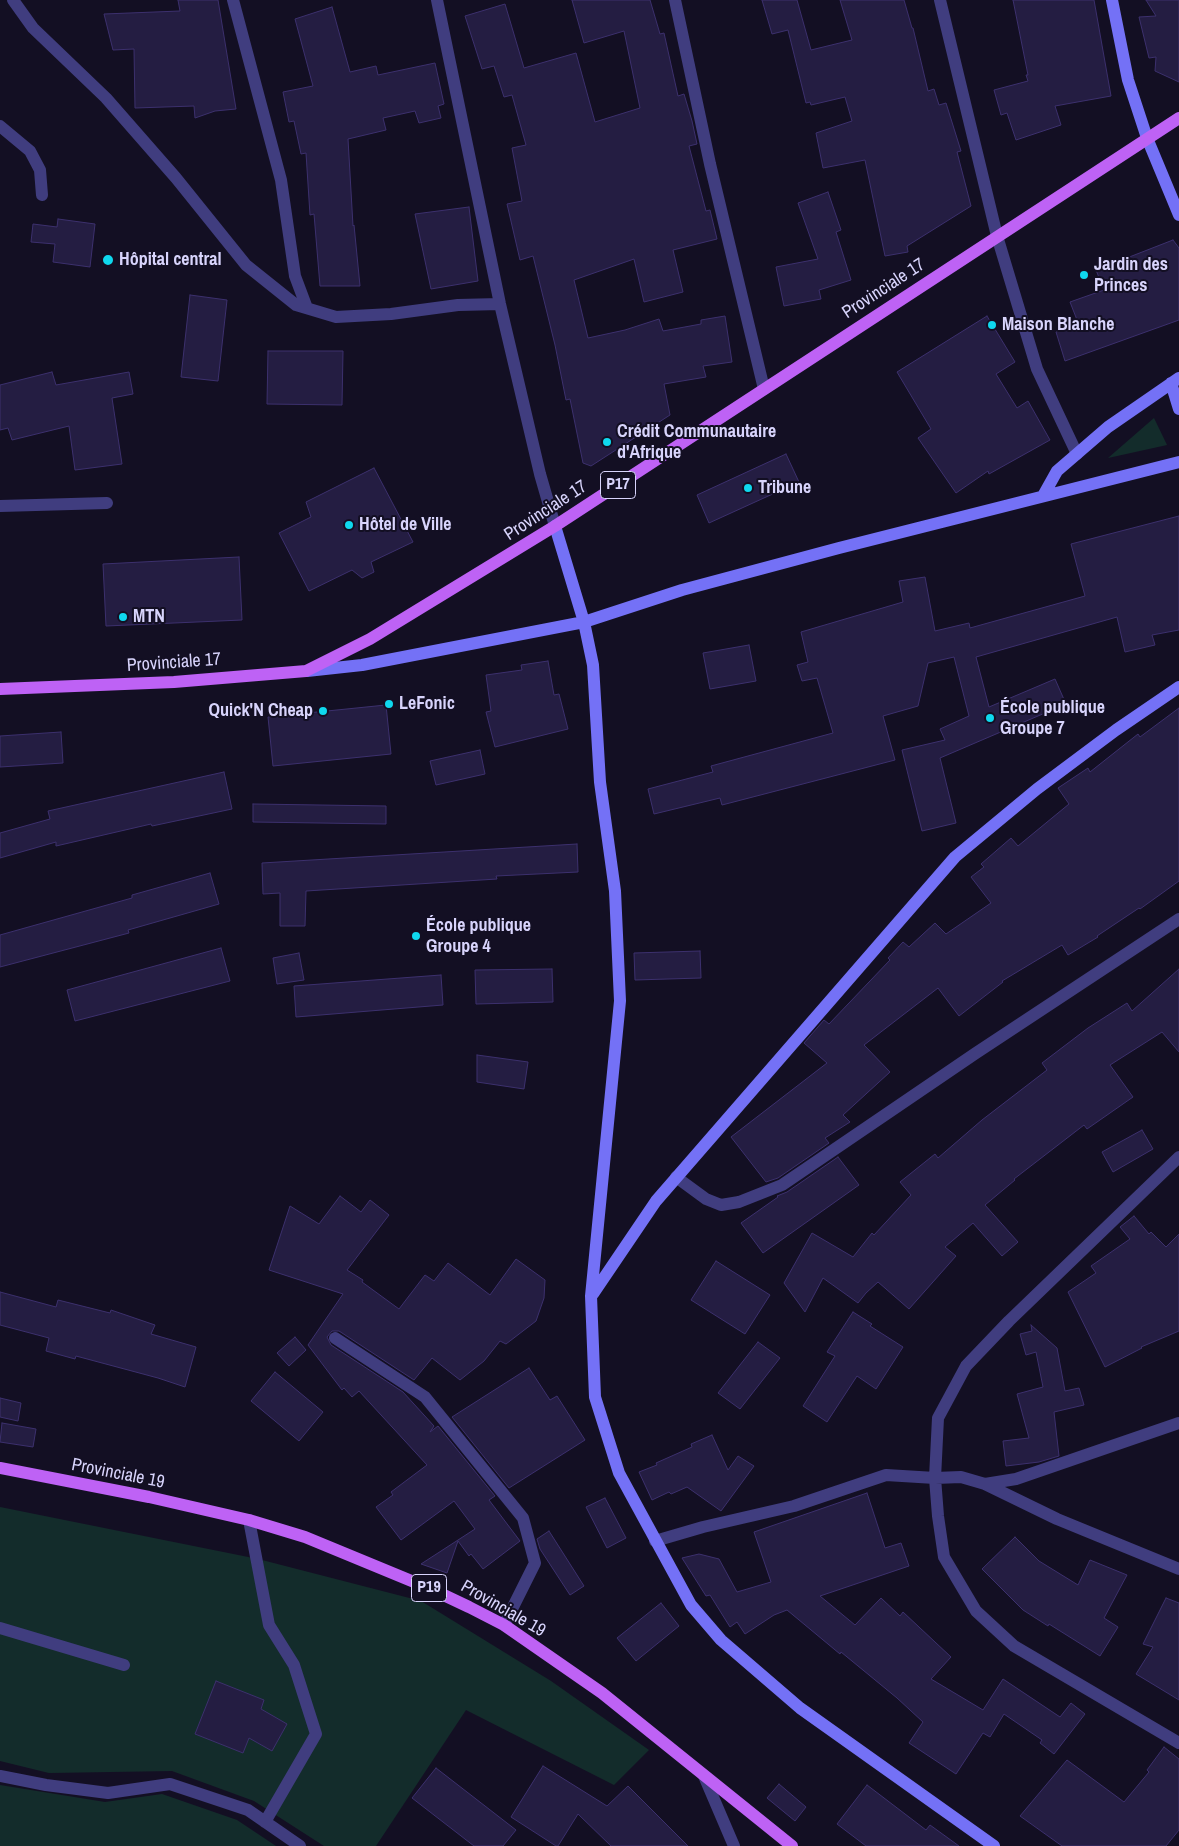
<!DOCTYPE html>
<meta charset="utf-8">
<style>
body{margin:0}
canvas{display:block;background:#130f23}
</style>
<canvas width="1179" height="1846"></canvas>
<script>
const ctx = document.querySelector('canvas').getContext('2d');
ctx.lineJoin = 'round';
function paint(path, color) {
  ctx.fillStyle = color;
  ctx.fill(path, 'evenodd');
}
function toPath(rows) {
  const path = new Path2D();
  for (const r of rows) {
    path.moveTo(r[0], r[1]);
    for (let i = 2; i < r.length; i += 2) path.lineTo(r[i], r[i + 1]);
  }
  return path;
}
function strokePath(path, color, width, dash) {
  ctx.strokeStyle = color;
  ctx.lineWidth = width;
  ctx.lineCap = dash ? 'butt' : 'round';
  ctx.setLineDash(dash || []);
  ctx.stroke(path);
}
function write(font, color, halo, rows, align = 'center') {
  ctx.font = font + ' "Archivo Narrow",sans-serif';
  ctx.lineWidth = 4;
  ctx.setLineDash([]);
  ctx.textBaseline = 'middle';
  ctx.strokeStyle = halo;
  ctx.fillStyle = color;
  for (const [text, x, y, turn = 0] of rows) {
    ctx.save();
    ctx.translate(x, y);
    ctx.rotate((+turn || 0) * Math.PI / 180);
    ctx.textAlign = isNaN(turn) ? turn : align;
    if (halo) ctx.strokeText(text, 0, 0);
    ctx.fillText(text, 0, 0);
    ctx.restore();
  }
}
const green = toPath([
 [1154,418,1167,445,1108,458],
 [0,1507,258,1559,421,1601,551,1681,649,1750,614,1785,466,1710,376,1846,324,1846,254,1801,172,1771,49,1773,0,1761],
 [0,1785,105,1802,162,1794,237,1820,276,1846,0,1846]
]);
const building = toPath([
 [178,0,218,0,236,109,215,111,195,118,194,106,135,108,134,49,113,50,104,14,180,11,178,0],
 [572,0,650,0,660,34,664,33,678,96,684,94,692,121,697,144,689,146,706,211,710,210,717,239,673,250,683,292,644,302,634,259,574,280,588,338,625,330,659,319,663,331,701,324,701,320,725,316,732,362,703,366,706,377,664,384,670,415,591,466,583,463,570,399,566,400,555,345,533,256,520,260,507,204,522,201,512,148,526,145,512,95,504,97,494,66,482,69,465,16,505,4,524,68,576,53,595,122,640,108,624,31,584,43,572,0],
 [762,0,797,0,811,50,852,40,840,0,904,0,912,28,913,28,928,91,934,89,939,105,946,103,961,151,957,152,971,206,907,246,908,252,885,256,865,160,823,168,816,133,852,121,845,97,811,105,810,102,806,103,788,30,772,34,762,0],
 [1013,0,1094,0,1111,96,1055,106,1061,125,1016,140,1007,113,1001,115,994,90,1028,81,1026,75,1028,75,1013,0],
 [1146,0,1179,0,1179,82,1155,71,1156,57,1149,58,1139,17,1156,16,1146,0],
 [332,7,350,72,376,66,378,75,435,63,444,104,438,106,441,118,419,123,415,111,383,118,386,130,348,139,353,226,354,225,360,286,320,286,314,214,310,215,306,153,301,154,294,121,289,122,283,92,313,86,295,19,332,7],
 [828,192,841,230,836,232,851,280,819,290,821,299,784,306,776,267,818,259,798,203,828,192],
 [469,207,478,281,431,289,415,214,469,207],
 [58,219,95,224,90,267,53,262,55,244,31,242,33,224,57,227,58,219],
 [1173,240,1179,248,1179,320,1065,361,1056,332,1079,325,1070,302,1104,290,1096,270,1173,240],
 [190,295,227,300,218,381,181,377,190,295],
 [987,316,1015,362,996,374,1017,408,1028,401,1050,440,989,474,988,471,956,493,918,438,931,429,897,372,987,316],
 [268,351,343,351,342,405,267,404,268,351],
 [52,372,56,385,129,372,133,394,112,398,122,464,75,470,69,426,12,440,8,428,0,430,0,385,52,372],
 [786,454,799,482,709,523,697,495,786,454],
 [374,468,413,542,371,562,374,572,362,578,352,570,309,591,279,533,311,517,306,502,374,468],
 [1179,516,1179,630,1152,635,1155,645,1125,652,1117,617,976,657,989,707,1055,679,1066,704,940,758,956,823,922,831,902,750,945,740,940,729,969,716,954,657,928,663,918,706,883,716,895,760,722,805,720,798,654,814,648,789,713,772,711,766,833,733,817,678,802,681,797,665,808,662,801,632,903,602,899,581,925,577,935,631,969,623,970,628,1085,596,1071,544,1179,516],
 [239,557,242,620,106,626,103,564,239,557],
 [749,645,756,681,710,689,703,653,749,645],
 [548,661,554,695,559,694,568,729,495,747,486,712,491,711,486,675,522,670,521,665,548,661],
 [386,705,391,754,273,766,268,717,386,705],
 [1179,708,1179,881,1140,909,1139,908,1097,936,1098,937,1068,955,1062,945,1002,981,1003,982,959,1016,938,988,864,1045,890,1072,843,1115,850,1122,825,1138,829,1143,778,1178,766,1182,731,1137,827,1063,804,1043,824,1020,829,1024,890,960,888,958,903,942,909,947,935,923,946,934,991,903,971,877,984,867,981,864,1011,838,1018,846,1069,804,1058,788,1088,768,1090,772,1138,734,1140,737,1179,708],
 [61,732,63,763,0,767,0,736,61,732],
 [480,750,485,774,436,785,430,761,480,750],
 [224,772,232,809,152,826,151,824,56,846,56,842,0,858,0,833,50,819,48,811,224,772],
 [253,804,386,806,386,824,253,822,253,804],
 [577,844,578,872,496,876,497,879,306,891,305,926,280,926,280,893,263,894,262,863,577,844],
 [210,873,219,904,128,930,129,933,0,967,0,935,132,898,132,895,210,873],
 [221,948,230,981,75,1021,67,990,221,948],
 [700,951,701,978,635,980,634,953,700,951],
 [299,953,304,980,277,984,273,958,299,953],
 [552,969,553,1002,476,1004,475,970,552,969],
 [1179,969,1179,1052,1162,1032,1110,1065,1133,1097,1087,1129,1084,1125,1014,1179,1015,1180,985,1205,1018,1242,1002,1256,973,1223,945,1247,956,1256,909,1309,878,1282,866,1293,858,1303,823,1278,805,1312,784,1283,812,1233,853,1257,872,1233,874,1235,911,1195,900,1182,935,1154,938,1158,982,1120,1047,1070,1042,1063,1088,1028,1127,1003,1132,1011,1179,969],
 [441,975,443,1005,296,1017,294,986,441,975],
 [477,1055,528,1062,524,1089,477,1082,477,1055],
 [1142,1130,1153,1149,1113,1172,1102,1152,1142,1130],
 [838,1157,859,1185,763,1253,741,1223,778,1197,777,1196,787,1192,838,1157],
 [340,1196,361,1212,370,1200,389,1215,347,1270,363,1280,362,1282,399,1309,425,1275,434,1281,448,1263,490,1295,516,1259,545,1280,544,1298,536,1321,506,1344,500,1341,484,1361,460,1380,432,1358,414,1380,339,1331,332,1331,327,1337,331,1345,403,1392,434,1426,430,1432,438,1426,495,1496,489,1500,520,1541,483,1569,471,1554,469,1556,458,1541,447,1573,421,1564,475,1529,454,1501,401,1540,376,1507,393,1495,391,1492,427,1465,359,1391,352,1397,344,1388,342,1390,308,1345,343,1294,269,1270,290,1206,319,1224,340,1196],
 [1134,1216,1149,1234,1151,1232,1166,1247,1179,1234,1179,1331,1141,1347,1142,1348,1105,1367,1068,1292,1096,1273,1091,1266,1130,1239,1120,1227,1134,1216],
 [716,1261,770,1295,745,1334,691,1300,716,1261],
 [0,1292,56,1307,58,1300,110,1313,111,1310,155,1325,151,1334,196,1347,185,1387,158,1378,76,1356,75,1359,46,1351,49,1338,0,1325,0,1292],
 [853,1312,872,1324,870,1326,903,1347,876,1389,857,1376,827,1422,803,1406,835,1356,827,1352,853,1312],
 [1031,1325,1057,1348,1065,1391,1079,1388,1084,1405,1054,1412,1059,1456,1039,1462,1006,1466,1003,1441,1029,1438,1017,1394,1043,1387,1036,1352,1026,1355,1020,1334,1032,1331,1031,1325],
 [295,1337,306,1350,289,1366,277,1353,295,1337],
 [758,1342,780,1358,740,1409,718,1393,758,1342],
 [529,1368,550,1400,557,1396,585,1440,509,1488,452,1417,529,1368],
 [275,1372,323,1412,299,1441,251,1401,275,1372],
 [0,1398,21,1403,18,1421,0,1417,0,1398],
 [2,1423,36,1429,33,1447,0,1442,2,1423],
 [712,1435,728,1470,738,1456,754,1466,721,1511,687,1487,671,1494,669,1492,652,1500,639,1472,657,1465,656,1463,692,1447,691,1444,712,1435],
 [867,1493,885,1548,901,1543,909,1566,820,1596,855,1625,881,1598,900,1616,903,1612,951,1657,931,1679,983,1710,1003,1679,1060,1717,1071,1703,1085,1714,1054,1754,1040,1743,1042,1740,1004,1714,990,1737,983,1733,956,1774,909,1743,923,1722,897,1698,841,1652,840,1654,787,1610,774,1615,745,1634,737,1622,730,1627,710,1595,706,1596,682,1558,699,1554,719,1559,737,1592,771,1582,754,1532,867,1493],
 [605,1498,626,1538,607,1548,586,1507,605,1498],
 [549,1531,584,1586,570,1595,540,1549,537,1539,549,1531],
 [1015,1537,1039,1561,1078,1585,1090,1560,1127,1575,1104,1618,1118,1627,1100,1656,1049,1624,1048,1626,1023,1610,982,1569,1015,1537],
 [1166,1598,1179,1603,1179,1700,1136,1674,1153,1647,1143,1644,1166,1598],
 [661,1603,679,1626,636,1661,617,1638,661,1603],
 [216,1681,264,1700,261,1709,287,1724,272,1751,249,1738,243,1753,195,1734,216,1681],
 [1164,1747,1179,1759,1179,1830,1166,1846,1062,1846,1020,1816,1067,1760,1124,1802,1149,1772,1147,1770,1164,1747],
 [543,1766,607,1806,628,1786,688,1846,611,1846,578,1814,558,1846,556,1846,511,1817,543,1766],
 [436,1768,516,1830,503,1846,474,1846,412,1798,436,1768],
 [779,1784,806,1807,795,1821,767,1798,779,1784],
 [867,1785,926,1830,930,1825,959,1846,866,1846,837,1824,867,1785]
]);
const lane = toPath([
 [0,126,30,151,40,170,42,195]
]);
const street = toPath([
 [13,0,33,28,106,98,176,178,246,265,296,305,336,317,391,314,458,305,500,304],
 [233,0,281,180,295,276,307,308],
 [437,0,500,304,540,474,555,526],
 [675,0,710,164,764,389],
 [940,0,997,236,1037,369,1077,454],
 [0,506,107,503],
 [1179,1157,1009,1321,966,1366,938,1418,935,1478,938,1516,944,1557,976,1611,1014,1646,1179,1743],
 [676,1177,706,1199,721,1205,739,1202,782,1185,976,1053,1179,919],
 [335,1338,425,1397,523,1518,535,1563,504,1625],
 [985,1484,1016,1479,1179,1423],
 [249,1520,269,1625,294,1665,316,1734,265,1822],
 [655,1541,703,1527,794,1506,886,1475,935,1478,961,1477,985,1484,1057,1519,1179,1569],
 [0,1628,124,1665],
 [0,1776,46,1785,108,1793,170,1784,248,1810,300,1846],
 [704,1776,734,1846]
]);
const secondary = toPath([
 [1112,0,1128,80,1147,138,1179,215],
 [1171,383,1179,409],
 [1043,496,1057,471,1108,427,1179,378],
 [555,526,584,622,593,665,600,782,615,891,620,1001,591,1296,595,1397,619,1473,691,1605,721,1640,800,1708,994,1846],
 [307,671,362,665,584,622,682,590,839,548,1179,462],
 [593,1294,656,1201,955,857,1037,789,1116,730,1179,687]
]);
const primary = toPath([
 [0,689,174,682,306,671,370,639,555,526,1179,118],
 [0,1468,149,1497,249,1520,305,1537,431,1589,469,1607,504,1625,602,1693,792,1846]
]);
const markers = [
 [108,260,6,"#0fd8ee"],
 [1084,275,5,"#0fd8ee"],
 [992,325,5,"#0fd8ee"],
 [607,442,5,"#0fd8ee"],
 [748,488,5,"#0fd8ee"],
 [349,525,5,"#0fd8ee"],
 [123,617,5,"#0fd8ee"],
 [389,704,5,"#0fd8ee"],
 [323,711,5,"#0fd8ee"],
 [990,718,5,"#0fd8ee"],
 [416,936,5,"#0fd8ee"]
];
const shields = [
 [618,485,35],
 [429,1588,35]
];
const shieldNames = [
 ["P17",618,485],
 ["P19",429,1588]
];
const poiNames = [
 ["Hôpital central",119,260],
 ["Jardin des",1094,265],
 ["Princes",1094,286],
 ["Maison Blanche",1002,325],
 ["Crédit Communautaire",617,432],
 ["d'Afrique",617,453],
 ["Tribune",758,488],
 ["Hôtel de Ville",359,525],
 ["MTN",133,617],
 ["LeFonic",399,704],
 ["École publique",1000,708],
 ["Groupe 7",1000,729],
 ["Quick'N Cheap",313,711,"right"],
 ["École publique",426,926],
 ["Groupe 4",426,947]
];
const streetNames = [
 ["Provinciale 17",884,289,-33],
 ["Provinciale 17",546,511,-33],
 ["Provinciale 17",174,663,-4],
 ["Provinciale 19",118,1474,11],
 ["Provinciale 19",503,1609,30]
];
paint(green, '#132c2b');
paint(building, '#241d42');
strokePath(building, '#3c306d', 1);
strokePath(lane, '#403d7f', 12);
strokePath(street, '#403d7f', 12);
strokePath(secondary, '#7471f6', 12);
strokePath(primary, '#be62f5', 12);
for (const [x, y, r, color] of markers) {
  const dot = new Path2D();
  dot.arc(x, y, r, 0, 2 * Math.PI);
  ctx.fillStyle = color;
  ctx.fill(dot);
  strokePath(dot, '#130f23', 2);
}
for (const [x, y, w] of shields) {
  const box = new Path2D();
  box.roundRect(x - w / 2, y - 13.5, w, 27, 4);
  ctx.fillStyle = '#130f23';
  ctx.fill(box);
  strokePath(box, '#d8d4fc', 1);
}
write('bold 16px', '#d8d4fc', null, shieldNames);
write('bold 18px', '#d8d4fc', '#130f23', poiNames, 'left');
write('18px', '#d8d4fc', '#130f23', streetNames);
</script>
